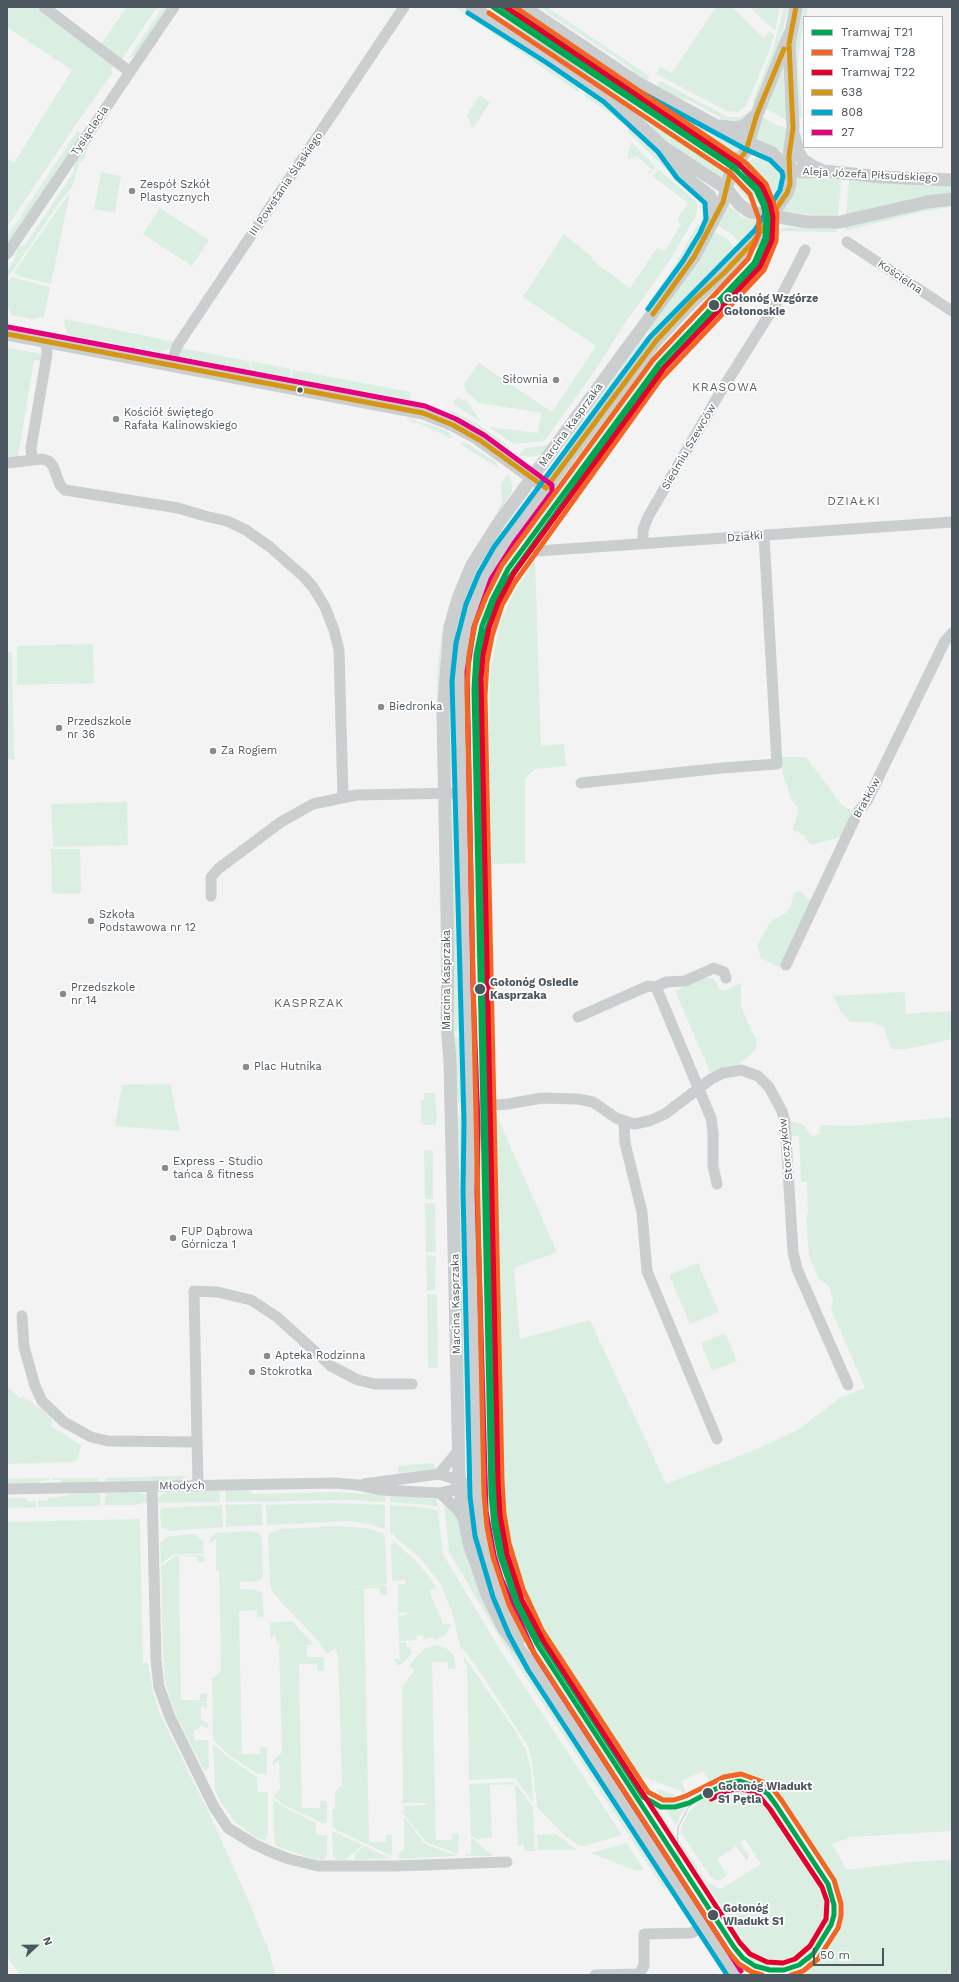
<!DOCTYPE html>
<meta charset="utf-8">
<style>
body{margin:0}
#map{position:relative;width:959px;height:1982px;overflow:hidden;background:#f3f3f3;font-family:"Work Sans",sans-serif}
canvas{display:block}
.frame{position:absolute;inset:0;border:8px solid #4c565e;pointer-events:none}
.legend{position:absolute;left:803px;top:16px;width:140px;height:132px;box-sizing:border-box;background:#fff;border:1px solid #b7bbbf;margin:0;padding:5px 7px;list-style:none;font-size:12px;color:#4c565e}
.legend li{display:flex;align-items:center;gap:8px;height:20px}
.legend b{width:20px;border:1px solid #b7bbbf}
.north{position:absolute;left:16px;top:1926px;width:40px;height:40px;-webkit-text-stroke:3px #fff;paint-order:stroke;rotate:68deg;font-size:11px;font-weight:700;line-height:16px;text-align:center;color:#4c565e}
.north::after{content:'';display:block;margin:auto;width:14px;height:18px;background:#4c565e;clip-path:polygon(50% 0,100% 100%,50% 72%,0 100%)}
.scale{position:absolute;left:813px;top:1948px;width:71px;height:18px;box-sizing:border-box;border:2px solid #4c565e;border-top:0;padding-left:5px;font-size:12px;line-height:14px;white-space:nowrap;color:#4c565e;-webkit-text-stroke:3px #fff;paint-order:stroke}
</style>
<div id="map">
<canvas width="959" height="1982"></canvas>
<div class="frame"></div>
<ul class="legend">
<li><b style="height:5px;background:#00a651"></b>Tramwaj T21</li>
<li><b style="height:5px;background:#f26522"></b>Tramwaj T28</li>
<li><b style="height:5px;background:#e4002b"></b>Tramwaj T22</li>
<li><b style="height:5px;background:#d59613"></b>638</li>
<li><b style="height:5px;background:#00a9ce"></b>808</li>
<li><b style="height:5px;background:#e5007d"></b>27</li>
</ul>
<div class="north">N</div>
<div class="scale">50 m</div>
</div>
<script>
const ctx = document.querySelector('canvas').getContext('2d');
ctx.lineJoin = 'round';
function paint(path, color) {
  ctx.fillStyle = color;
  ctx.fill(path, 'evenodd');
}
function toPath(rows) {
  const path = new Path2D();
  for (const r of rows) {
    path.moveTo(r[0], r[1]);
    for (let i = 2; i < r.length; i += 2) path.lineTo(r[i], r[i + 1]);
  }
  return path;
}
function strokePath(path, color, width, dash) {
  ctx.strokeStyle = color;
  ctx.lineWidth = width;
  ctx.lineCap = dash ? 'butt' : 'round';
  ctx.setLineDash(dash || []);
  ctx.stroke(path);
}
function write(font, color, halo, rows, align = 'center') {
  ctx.font = font + ' "Work Sans",sans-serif';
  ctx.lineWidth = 3.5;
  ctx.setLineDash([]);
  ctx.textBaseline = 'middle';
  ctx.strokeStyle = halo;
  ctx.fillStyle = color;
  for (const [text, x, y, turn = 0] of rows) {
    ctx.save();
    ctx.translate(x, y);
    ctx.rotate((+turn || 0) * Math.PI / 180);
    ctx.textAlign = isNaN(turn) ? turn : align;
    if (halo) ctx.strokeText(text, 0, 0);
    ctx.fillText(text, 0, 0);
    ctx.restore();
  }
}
const green = toPath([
 [7,7,52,7,101,44,127,7,157,7,122,59,119,58,111,69,113,72,100,91,83,114,7,227,7,158,14,163,72,70,7,27],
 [163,7,167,7,136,54,128,59],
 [455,7,463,7,481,23,566,79,575,79,580,84,578,92],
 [514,7,642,92,641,94,639,96,511,11],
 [539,7,547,7,649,76,647,83,638,78,630,68,621,61],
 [716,7,732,7,763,38,770,31,774,35,770,49,749,99,744,108,737,112,727,111,656,74,660,67,672,73],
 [750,7,780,7,775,31,773,29],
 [784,7,789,7,780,42,755,105,753,103,753,101,773,49],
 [802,7,808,7,806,17,804,17,799,52,798,64,802,117,798,119,795,45],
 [506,18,634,104,631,109,503,22],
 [783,67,787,120,765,109],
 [660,81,728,117,739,117,751,111,739,122,726,121,690,101,668,95,656,88],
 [586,93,607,108,613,107,625,118,620,122,611,114,584,96],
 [480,95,490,102,473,129,467,115],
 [651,97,742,146,733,160,648,102],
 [643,110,728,166,723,179,672,148,638,116],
 [762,117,781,127,788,128,784,153,769,144,754,141],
 [633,124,635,127,636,135,672,169,702,195,709,206,708,220,702,217,703,204,697,195,666,169,627,131],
 [77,131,82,134,7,245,7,237],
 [95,137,88,147,85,158,79,164,72,187,62,199,7,279,7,271,14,260,18,247,25,245,74,172,74,165,91,138],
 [631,142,656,167,649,174,647,172,652,170,637,156,629,159,627,157],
 [753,159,765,160,783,176,780,191,776,197,769,202,757,180,741,166],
 [658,169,696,201,698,207,695,217,667,265,623,326,597,368,546,439,543,441,514,444,489,427,538,433,541,414,544,413,479,403,465,390,464,384,479,363,552,412,596,346,523,297,564,234,591,256,593,261,630,288,657,248,665,251,681,224,677,220,688,203,652,176],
 [101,172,121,176,115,213,94,209],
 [737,172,751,186,761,205,747,199,733,183],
 [794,176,841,180,838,215,815,215,782,211],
 [849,181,952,185,952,193,846,214],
 [70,192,51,284,19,276,18,274,15,275,14,272],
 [948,204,950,207,920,212,845,231,845,227,909,211],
 [728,205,744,218,761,222,742,246,732,234,717,225],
 [160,208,209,240,192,266,143,234],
 [698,224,705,227,704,229,694,238,680,261,678,262,678,264,636,321,673,268],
 [787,227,813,229,837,228,837,232,826,232,783,231,778,236,772,253,766,260,764,259,769,246,772,231],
 [714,232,728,239,737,251,709,275,653,335,647,330],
 [11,277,50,287,44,317,31,319,11,315,7,303,7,283],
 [65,319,174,342,169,349,160,352,68,335,64,324],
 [683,332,684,334,648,374,588,456,586,455,654,363],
 [644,335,649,339,568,449,563,445],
 [691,341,693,343,668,369,598,464,596,462,664,370],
 [7,348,43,354,42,361,34,360,18,457,7,459],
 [181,348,248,361,252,370,183,357,180,354],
 [661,348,661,349,579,458,576,456,640,370],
 [250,361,291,369,290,377,254,371],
 [293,370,411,392,410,400,292,378],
 [458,398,467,401,481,422,456,406,453,402],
 [450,410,478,424,511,448,507,449,478,429,453,415],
 [408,418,439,428,450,433,452,439,421,424,410,421],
 [465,442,497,463,498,468,460,444],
 [549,445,544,451,537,456,527,457,519,455,525,448],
 [573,461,580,466,526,540,518,534],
 [592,466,595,468,555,521,534,554,530,551],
 [508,473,512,484,512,491,496,519,494,518,502,502,501,484],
 [491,522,492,523,460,579,437,778,437,674,442,632,449,605,460,577],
 [501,529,506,533,473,592,456,781,451,782,448,700,453,636,471,580],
 [515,539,518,542,515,547,519,550,501,576,488,602,479,627,472,662,471,689,478,958,470,958,465,664,475,615,489,581],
 [526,556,529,557,524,564,522,573,506,601,496,623,486,680,484,729,490,957,486,957,481,692,482,659,488,633,499,601,510,581],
 [535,559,541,746,564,744,566,766,535,769,525,779,525,863,492,864,489,740,490,674,496,642,502,618,514,593],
 [93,644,94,683,17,685,17,646],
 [7,652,12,652,14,759,7,759],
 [781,757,806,757,842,805,853,811,841,837,812,845,807,841,804,835,792,829,798,814,797,806,791,799,783,775],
 [127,802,128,845,53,847,51,804],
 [438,806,439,809,445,1032,442,1032],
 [452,809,458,858,461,1022,467,1031,450,1032],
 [51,849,80,849,81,893,52,894],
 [800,891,811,901,781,968,761,958,757,945,771,921,787,912,791,905,794,893],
 [703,978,712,978,717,983,719,988,724,991,741,983,741,1006,752,1032,757,1039,756,1048,751,1054,740,1063,710,1072,675,991],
 [905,992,906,1014,952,1011,952,1039,907,1049,891,1049,884,1027,871,1022,850,1022,841,1012,833,996],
 [467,1037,463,1101,461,1103,458,1103,450,1038],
 [170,1084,180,1131,115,1126,122,1085],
 [424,1093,435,1093,437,1120,435,1125,423,1125,422,1122,413,1122,421,1121,421,1100,424,1100],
 [489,1110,494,1111,496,1114,557,1252,514,1268,520,1339,590,1320,666,1484,757,1449,798,1430,841,1397,865,1388,833,1314,831,1308,833,1300,828,1285,819,1279,809,1256,806,1218,808,1212,807,1182,801,1182,799,1136,792,1136,790,1121,804,1125,812,1137,819,1134,820,1125,849,1126,952,1117,952,1831,850,1837,832,1844,847,1870,910,1862,952,1860,952,1975,804,1975,815,1957,821,1959,831,1942,840,1923,842,1903,836,1884,772,1789,758,1778,742,1774,726,1777,710,1784,704,1771,681,1781,686,1792,683,1792,628,1771,537,1630,527,1611,512,1574,505,1547,499,1506],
 [481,1111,487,1439,482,1440,474,1114],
 [459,1116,463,1118,471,1445,469,1439,464,1439,457,1118],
 [427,1150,433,1151,433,1199,425,1199,424,1151],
 [425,1203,435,1203,436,1251,434,1252,426,1252],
 [426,1255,436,1256,435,1290,427,1291],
 [698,1263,719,1312,690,1324,669,1275],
 [427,1294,437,1295,438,1366,436,1368,428,1368],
 [725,1333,737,1361,712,1371,701,1343],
 [7,1387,21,1399,23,1397,43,1410,53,1421,50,1426,81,1445,78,1459,75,1462,7,1464],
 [486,1445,489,1509,493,1533,501,1570,510,1596,534,1645,617,1772,611,1772,608,1768,535,1656,520,1630,501,1584,484,1515,481,1451,486,1451],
 [433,1463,436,1469,398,1473,398,1466],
 [187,1476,178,1481,105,1483,105,1478],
 [49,1478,49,1480,40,1481,40,1484,7,1484,7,1479],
 [52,1478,99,1478,99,1483,61,1483,61,1480,52,1480],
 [225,1490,247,1490,254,1494,335,1492,385,1495,385,1502,353,1500,226,1502],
 [219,1491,220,1502,157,1503,159,1496,167,1492],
 [138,1492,146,1495,148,1501,135,1505,104,1505,106,1493],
 [77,1493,100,1493,101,1506,38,1507,38,1501,47,1501,48,1498,59,1497],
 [390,1495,437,1499,438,1507,428,1505,390,1502],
 [7,1498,26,1498,27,1501,35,1501,36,1507,7,1508],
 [332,1503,385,1505,385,1529,369,1524,349,1521,267,1525,266,1505],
 [444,1503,457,1516,511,1647,668,1886,664,1889,500,1638,449,1552],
 [261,1504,263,1525,226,1527,226,1505],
 [222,1505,223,1527,169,1531,161,1527,160,1511,163,1508],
 [390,1505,429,1508,438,1511,443,1554,499,1648,622,1835,585,1846,578,1845,564,1835,537,1807,532,1761,528,1746,482,1675,464,1650,461,1650,453,1615,440,1583,420,1558,390,1532],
 [140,1519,143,1663,148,1663,153,1692,159,1712,207,1809,243,1888,268,1949,276,1975,20,1975,7,1956,7,1522],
 [339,1526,366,1528,382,1533,385,1537,387,1584,340,1588,387,1585,387,1595,380,1595,380,1588,364,1589,369,1842,386,1842,386,1835,392,1835,392,1856,333,1828,332,1809,335,1809,335,1792,342,1786,338,1656,335,1648,327,1654,319,1642,274,1594,270,1585,268,1538,270,1533,280,1529],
 [250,1531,258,1533,262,1538,263,1577,260,1581,240,1582,240,1589,258,1590,262,1593,264,1617,257,1617,257,1610,239,1611,242,1754,260,1754,260,1747,267,1747,267,1774,258,1774,229,1755,213,1740,212,1679,221,1671,219,1570,216,1571,216,1539,209,1543,209,1541,212,1536,217,1533],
 [195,1534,203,1541,204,1554,174,1554,161,1564,160,1543,165,1538,170,1536],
 [394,1542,413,1558,429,1576,437,1589,429,1590,443,1624,451,1624,446,1635,440,1638,434,1640,432,1637,424,1640,423,1635,416,1636,417,1640,399,1641,398,1616,407,1615,407,1612,398,1613,398,1584,406,1584,406,1582,405,1580,392,1581,391,1545],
 [197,1555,204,1556,204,1562,197,1562,197,1556,179,1556,181,1700,200,1700,200,1694,207,1693,207,1702,190,1702,207,1703,207,1709,201,1705,201,1719,208,1723,208,1728,200,1726,199,1729,194,1730,194,1740,208,1740,209,1768,205,1772,178,1719,172,1703,181,1702,171,1702,165,1680,163,1658,161,1566,176,1556],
 [292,1621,314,1645,307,1645,307,1657,323,1657,324,1660,324,1671,317,1671,317,1664,299,1664,302,1808,320,1808,320,1801,327,1801,327,1823,322,1823,284,1805,273,1796,280,1789,279,1760,273,1766,273,1761,282,1752,279,1642,277,1644,275,1634,270,1639,270,1623],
 [406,1642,407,1647,410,1647,412,1653,402,1664,397,1666,394,1659,400,1659,399,1643],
 [437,1645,446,1648,452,1653,455,1660,455,1669,448,1669,448,1662,432,1662,436,1840,452,1840,452,1834,459,1833,458,1854,426,1842,401,1811,405,1811,404,1806,427,1805,427,1803,400,1803,403,1801,402,1688,414,1670,409,1666,414,1659,424,1649],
 [464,1656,516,1732,526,1750,531,1770,533,1803,515,1778,469,1780,467,1664,464,1663],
 [213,1744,228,1757,257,1777,258,1792,268,1792,268,1835,264,1841,252,1835,235,1822,220,1801,215,1790],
 [632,1779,648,1784,656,1802,645,1796],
 [623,1781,684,1876,680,1879,622,1790],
 [513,1782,519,1788,533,1807,535,1851,524,1851,524,1845,518,1846,515,1784,490,1785,492,1838,481,1838,479,1840,471,1836,469,1784],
 [657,1789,659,1789,688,1800,676,1804,663,1805],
 [732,1791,748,1793,756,1797,763,1804,817,1886,824,1899,825,1927,821,1938,806,1958,788,1967,772,1968,751,1961,739,1942,743,1939,697,1869,693,1871,680,1851,679,1840,707,1882,721,1889,761,1864,745,1839,740,1842,749,1855,748,1859,746,1860,736,1846,717,1859,727,1875,721,1880,715,1880,710,1876,680,1831,687,1814,701,1800,715,1792],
 [273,1799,286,1808,316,1823,316,1835,327,1835,327,1855,324,1860,311,1858,276,1846,274,1839],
 [650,1805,658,1808,674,1834,674,1842],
 [687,1806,680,1816,676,1826,666,1810,676,1810],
 [404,1817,425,1844,457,1856,399,1859,398,1854,404,1849],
 [332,1831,363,1845,353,1854,349,1854,349,1858,346,1858,346,1860,336,1860,333,1855],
 [556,1834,564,1840,577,1850,538,1850,537,1835],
 [471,1839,473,1839,493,1856,466,1856,465,1855,471,1854],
 [627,1843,644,1870,636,1871,591,1853],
 [364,1846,390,1858,355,1860,355,1854]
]);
const minor = toPath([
 [44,7,130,72],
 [847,242,952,311],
 [7,254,174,7],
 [171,364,177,346,404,7],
 [32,459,31,448,47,354,46,340],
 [7,463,42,459,49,461,53,466,60,485,65,490,178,508,205,516,227,521,246,530,270,547,304,577,313,587,325,607,334,630,339,650,343,797],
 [643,543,643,530,648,517,718,396,784,291,805,250],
 [538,551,952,522],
 [581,783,722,768,777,764,764,536],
 [211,896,211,877,218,869,281,822,313,804,356,795,461,793],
 [786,965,858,812,867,801,945,641,952,633],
 [656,987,711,1118,713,1132,713,1166,717,1184],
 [578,1017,648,986,656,987,666,982,685,981,714,968,724,972,726,978],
 [471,1107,508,1104,542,1098,578,1099,593,1102,616,1118,634,1124,649,1121,665,1114,711,1079,723,1073,741,1070,758,1076,769,1087,782,1111,785,1122,793,1252,797,1269,848,1385],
 [624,1122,625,1143,642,1212,647,1271,717,1439],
 [22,1316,24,1347,35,1386,42,1401,64,1422,91,1437,108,1441,197,1442],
 [439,1474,459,1450],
 [364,1484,439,1474,452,1478,460,1484,477,1483],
 [198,1486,194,1291,217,1292,251,1300,277,1317,331,1366,358,1380,375,1384,412,1384],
 [152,1487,156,1660,159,1687,170,1717,214,1807,228,1828,254,1844,271,1852,289,1859,318,1866,396,1866,507,1862],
 [7,1489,336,1483,358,1485,382,1490,440,1493,454,1490,460,1484],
 [440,1493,457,1509,464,1519],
 [595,1975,639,1974,644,1966,644,1934,691,1933,704,1927]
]);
const tertiary = toPath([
 [472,7,551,57,602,92,627,113,663,147,727,189,740,205,750,212,807,222,840,222,927,202,952,199],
 [524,7,636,82,748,143,771,152,789,169,803,172,823,171,882,177,952,180],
 [720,126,735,128,744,126,757,114],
 [794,136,798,152,803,160,812,166,823,171],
 [669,155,684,176,710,196,714,205,714,219],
 [7,334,423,413,453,425,475,437,539,483],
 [519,1639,499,1594,491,1569,480,1524,477,1497,470,1191,471,1122,469,1034,466,987,459,695,463,645,476,596,490,568,508,539,656,341,693,301,724,273,754,241,787,193,790,184,789,156,793,128,789,44,796,7],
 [735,1975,539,1675,504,1629,487,1595,469,1543,462,1506,459,1476,450,1061,447,1026,448,953,443,715,450,627,459,596,472,565,498,524,694,257,723,202,731,170,746,151,757,114,790,33]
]);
const tram = toPath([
 [709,1792,725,1787,739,1787,754,1792,766,1803,825,1894,829,1912,828,1923,820,1944],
 [685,1873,677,1852,678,1827,688,1808,706,1793],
 [801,1975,818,1947]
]);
const bus1 = toPath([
 [653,314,694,257,723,202,731,170,746,151,757,114,784,49],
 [7,334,423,413,453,425,481,441,546,488],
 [546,488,656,341,693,301,724,273,754,241,787,193,790,184,789,156,793,128,789,44,796,7]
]);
const bus2 = toPath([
 [468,13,547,63,604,102,658,152,677,178,705,203,706,219,700,233,683,261,648,309],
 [520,13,633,88,745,149,770,160,782,172,783,176,780,190,755,230,650,337,494,547,479,573,466,604,456,643,452,681,464,1122,463,1191,470,1497,475,1536,493,1597,509,1635,528,1670,727,1975]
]);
const bus3 = toPath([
 [8,327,425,406,456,419,484,435,552,485,552,492,514,543,491,579,474,627,467,672,473,987,478,1126,477,1191,486,1511,494,1555,501,1578,534,1653,741,1971]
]);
const tram1 = toPath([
 [493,7,735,169,756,190,763,205,766,218,765,238,754,263,659,364,508,569,492,600,482,626,476,655,474,689,491,1494,494,1526,500,1556,516,1603,537,1644,734,1947,743,1958,755,1966,770,1970,784,1970,799,1965,813,1954,831,1925,834,1915,834,1905,828,1884,776,1805,768,1794,760,1788,740,1781,725,1784,689,1803,675,1807,661,1807,643,1797,536,1633,516,1592,502,1545,497,1515,495,1481,478,696,480,661,485,634,496,602,509,578,655,376,758,266,769,240,770,214,760,188,742,168,502,7]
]);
const tram2 = toPath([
 [515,7,746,163,766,184,777,213,776,241,764,270,660,380,515,582,502,605,492,636,487,662,485,696,502,1481,504,1514,509,1543,523,1589,542,1630,648,1792,663,1800,674,1800,686,1796,724,1777,741,1774,763,1782,773,1789,782,1801,834,1880,841,1904,841,1916,838,1928,818,1959,803,1971,791,1975],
 [489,13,731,174,750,194,759,219,758,236,748,259,653,360,502,565,486,597,475,624,469,655,467,689,484,1494,487,1527,493,1557,509,1605,531,1648,728,1951,739,1964,752,1972,762,1975]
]);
const tram3 = toPath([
 [506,7,739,164,762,186,770,203,773,217,772,240,760,267,664,368,514,573,498,603,489,628,483,656,481,679,498,1481,500,1515,507,1554,522,1600,543,1640,740,1943,750,1954,767,1962,783,1963,795,1959,810,1946,826,1919,827,1901,822,1887,770,1809,760,1797,747,1790,735,1789,727,1791,711,1799]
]);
const markers = [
 [132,191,4,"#868d92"],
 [714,305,6,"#4c565e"],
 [556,380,4,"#868d92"],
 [300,390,3.5,"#4c565e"],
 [116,419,4,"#868d92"],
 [381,707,4,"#868d92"],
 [59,728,4,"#868d92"],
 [213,751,4,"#868d92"],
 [91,921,4,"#868d92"],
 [480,989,6,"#4c565e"],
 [63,994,4,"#868d92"],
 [246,1067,4,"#868d92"],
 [165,1168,4,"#868d92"],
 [173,1238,4,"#868d92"],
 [267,1356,4,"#868d92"],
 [252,1372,4,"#868d92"],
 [708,1793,6,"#4c565e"],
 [713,1915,6,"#4c565e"]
];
const streetNames = [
 ["Tysiąclecia",90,131,-56],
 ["Aleja Józefa Piłsudskiego",870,175,3],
 ["III Powstania Śląskiego",286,184,-56],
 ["Kościelna",900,277,34],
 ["Marcina Kasprzaka",571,425,-54],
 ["Siedmiu Szewców",689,447,-60],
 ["Działki",745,537,-4],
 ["Bratków",867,798,-61],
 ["Marcina Kasprzaka",447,980,-90],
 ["Storczyków",786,1149,-96],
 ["Marcina Kasprzaka",456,1304,-91],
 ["Młodych",182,1486,-1]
];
const poiNames = [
 ["Zespół Szkół",140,185],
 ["Plastycznych",140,198],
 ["Siłownia",548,380,"right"],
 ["Kościół świętego",124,413],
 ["Rafała Kalinowskiego",124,426],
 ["Biedronka",389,707],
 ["Przedszkole",67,722],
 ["nr 36",67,735],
 ["Za Rogiem",221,751],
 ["Szkoła",99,915],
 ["Podstawowa nr 12",99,928],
 ["Przedszkole",71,988],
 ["nr 14",71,1001],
 ["Plac Hutnika",254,1067],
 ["Express - Studio",173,1162],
 ["tańca & fitness",173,1175],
 ["FUP Dąbrowa",181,1232],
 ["Górnicza 1",181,1245],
 ["Apteka Rodzinna",275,1356],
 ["Stokrotka",260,1372]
];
const stopNames = [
 ["Gołonóg Wzgórze",724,299],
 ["Gołonoskie",724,312],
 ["Gołonóg Osiedle",490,983],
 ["Kasprzaka",490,996],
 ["Gołonóg Wiadukt",718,1787],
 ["S1 Pętla",718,1800],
 ["Gołonóg",723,1909],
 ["Wiadukt S1",723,1922]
];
const neighbourhoodNames = [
 ["KRASOWA",725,387],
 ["DZIAŁKI",854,501],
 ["KASPRZAK",309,1003]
];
paint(green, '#daefe1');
strokePath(minor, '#cbcecf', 11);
strokePath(tertiary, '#cbcecf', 13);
strokePath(tram, '#c7c8ca', 1);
strokePath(bus1, '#d59613', 5);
strokePath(bus2, '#00a9ce', 5);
strokePath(bus3, '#e5007d', 5);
strokePath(tram1, '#00a651', 5);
strokePath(tram2, '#f26522', 5);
strokePath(tram3, '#e4002b', 5);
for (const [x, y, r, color] of markers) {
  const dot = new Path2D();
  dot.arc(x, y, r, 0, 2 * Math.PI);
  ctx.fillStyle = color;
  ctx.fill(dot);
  strokePath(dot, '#fff', 1.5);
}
write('11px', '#4c565e', '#fff', streetNames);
write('11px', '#4c565e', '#fff', poiNames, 'left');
write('bold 11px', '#4c565e', '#fff', stopNames, 'left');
ctx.letterSpacing = '1px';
write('12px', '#5f6366', '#fff', neighbourhoodNames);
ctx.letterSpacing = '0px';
</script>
